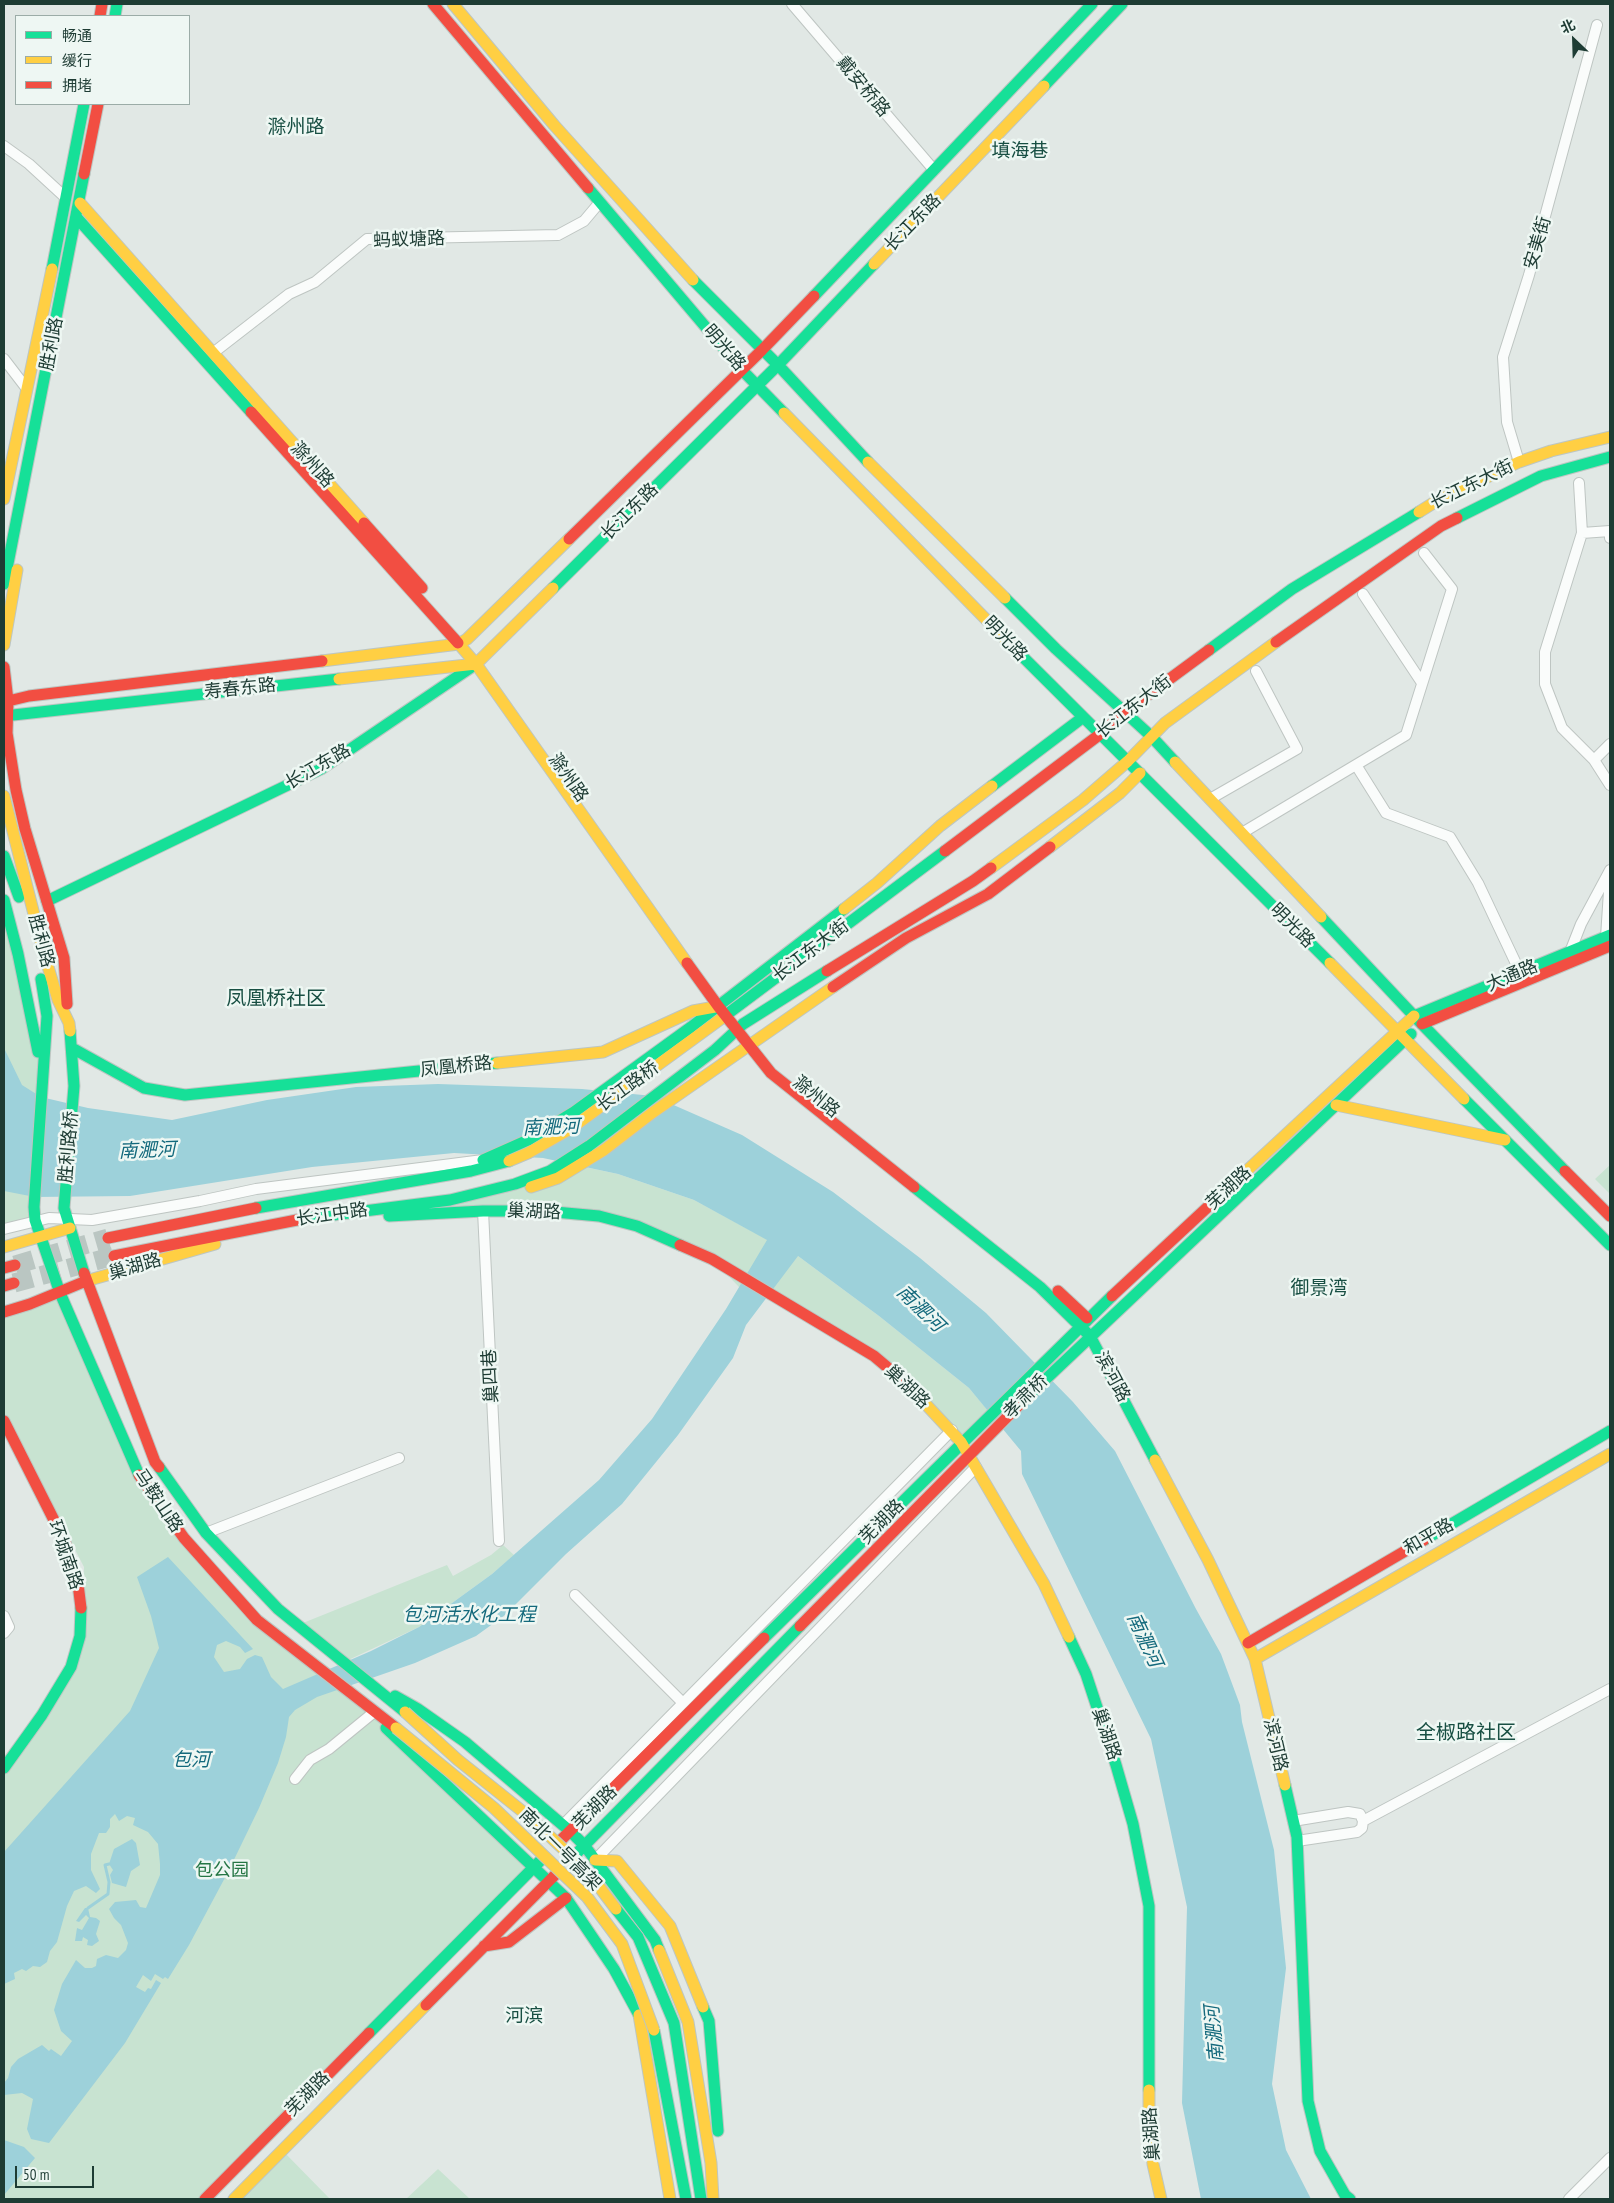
<!DOCTYPE html>
<meta charset="utf-8">
<style>
body{margin:0}
#map{position:relative;width:1614px;height:2203px;overflow:hidden;background:#e1e8e5;font-family:"PT Sans Narrow","Noto Sans SC",sans-serif}
canvas{display:block}
.frame{position:absolute;inset:0;border:5px solid #1e3c34;pointer-events:none}
.legend{position:absolute;left:15px;top:15px;width:175px;height:90px;box-sizing:border-box;background:#eef7f3;border:1px solid #9baca7;margin:0;padding:6px 9px;list-style:none;font-size:15px;color:#1e3c34}
.legend li{display:flex;align-items:center;gap:10px;height:25px}
.legend b{width:25px;border:1px solid #9baca7}
.north{position:absolute;left:1549px;top:15px;width:50px;height:50px;-webkit-text-stroke:4px #eef7f3;paint-order:stroke;rotate:336deg;font-size:14px;font-weight:700;line-height:20px;text-align:center;color:#1e3c34}
.north::after{content:'';display:block;margin:auto;width:18px;height:22px;background:#1e3c34;clip-path:polygon(50% 0,100% 100%,50% 72%,0 100%)}
.scale{position:absolute;left:15px;top:2166px;width:79px;height:22px;box-sizing:border-box;border:2px solid #1e3c34;border-top:0;padding-left:6px;font-size:15px;line-height:18px;white-space:nowrap;color:#1e3c34;-webkit-text-stroke:4px #eef7f3;paint-order:stroke}
</style>
<div id="map">
<canvas width="1614" height="2203"></canvas>
<div class="frame"></div>
<ul class="legend">
<li><b style="height:6px;background:#16e098"></b>畅通</li>
<li><b style="height:6px;background:#ffcf43"></b>缓行</li>
<li><b style="height:6px;background:#f24e42"></b>拥堵</li>
</ul>
<div class="north">北</div>
<div class="scale">50 m</div>
</div>
<script>
const ctx = document.querySelector('canvas').getContext('2d');
ctx.lineJoin = 'round';
function paint(path, color) {
  ctx.fillStyle = color;
  ctx.fill(path, 'evenodd');
}
function toPath(rows) {
  const path = new Path2D();
  for (const r of rows) {
    path.moveTo(r[0], r[1]);
    for (let i = 2; i < r.length; i += 2) path.lineTo(r[i], r[i + 1]);
  }
  return path;
}
function strokePath(path, color, width, dash) {
  ctx.strokeStyle = color;
  ctx.lineWidth = width;
  ctx.lineCap = dash ? 'butt' : 'round';
  ctx.setLineDash(dash || []);
  ctx.stroke(path);
}
function write(font, color, halo, rows, align = 'center') {
  ctx.font = font + ' "PT Sans Narrow","Noto Sans SC",sans-serif';
  ctx.lineWidth = 5;
  ctx.setLineDash([]);
  ctx.textBaseline = 'middle';
  ctx.strokeStyle = halo;
  ctx.fillStyle = color;
  for (const [text, x, y, turn = 0] of rows) {
    ctx.save();
    ctx.translate(x, y);
    ctx.rotate((+turn || 0) * Math.PI / 180);
    ctx.textAlign = isNaN(turn) ? turn : align;
    if (halo) ctx.strokeText(text, 0, 0);
    ctx.fillText(text, 0, 0);
    ctx.restore();
  }
}
const green = toPath([
 [4,900,44,1078,35,1220,4,1229],
 [1610,1165,1610,1194,1595,1179],
 [580,1166,618,1174,694,1200,798,1256,879,1316,969,1388,990,1413,961,1442,906,1383,795,1308,739,1287,712,1259,637,1226,434,1208],
 [60,1293,135,1469,257,1620,359,1699,533,1867,205,2199,4,2199,4,1769,83,1645,84,1567,4,1412,4,1312],
 [503,1545,514,1555,492,1574,419,1627,344,1662,298,1625,447,1565,453,1576,491,1555],
 [282,2150,330,2199,234,2199],
 [438,2169,470,2199,406,2199]
]);
const water = toPath([
 [4,1048,22,1085,41,1097,88,1108,172,1120,267,1100,356,1087,438,1084,582,1089,653,1096,742,1135,833,1192,920,1258,986,1313,1073,1402,1115,1451,1196,1609,1221,1654,1240,1705,1242,1722,1274,1850,1286,1968,1272,2084,1286,2150,1311,2199,1201,2199,1182,2103,1187,1907,1151,1739,1022,1474,1021,1451,969,1388,879,1316,798,1256,746,1325,733,1358,678,1435,622,1504,566,1554,505,1615,476,1636,415,1663,317,1697,295,1710,289,1717,286,1737,278,1763,259,1808,228,1872,189,1945,168,1979,165,1977,163,1979,155,1974,151,1981,143,1975,136,1987,145,1992,148,1988,151,1989,156,1980,161,1983,125,2043,49,2143,31,2139,27,2129,33,2099,22,2093,4,2095,4,2083,8,2078,11,2067,18,2059,42,2045,49,2051,51,2049,61,2056,72,2041,61,2031,54,2010,62,1984,76,1960,85,1968,92,1968,96,1966,97,1959,106,1955,118,1958,126,1950,128,1943,121,1925,114,1918,109,1909,115,1902,136,1900,140,1907,146,1908,160,1875,160,1864,158,1844,148,1832,133,1825,135,1818,127,1816,119,1821,115,1814,110,1819,110,1827,106,1833,99,1833,91,1854,91,1870,100,1889,96,1893,86,1886,74,1891,67,1906,57,1942,50,1951,47,1962,40,1967,33,1966,26,1971,22,1969,14,1973,15,1979,4,1984,4,1852,130,1711,159,1648,151,1616,137,1577,168,1557,253,1649,245,1653,240,1647,226,1641,217,1645,214,1657,224,1672,240,1669,247,1659,255,1655,262,1657,271,1677,283,1689,371,1651,419,1627,492,1574,599,1480,652,1419,726,1309,767,1240,694,1200,618,1174,543,1158,454,1153,312,1167,130,1196,35,1197,4,1191],
 [132,1839,136,1843,140,1865,131,1871,126,1887,112,1883,110,1875,113,1870,109,1864,114,1849],
 [85,1908,88,1908,90,1917,96,1918,100,1921,96,1934,99,1941,92,1946,87,1945,88,1940,83,1937,82,1941,75,1941,77,1928,82,1930,89,1918,86,1915,79,1922,76,1921],
 [4,2140,24,2147,35,2158,4,2195]
]);
const stream = toPath([
 [88,1908,108,1894,109,1882,105,1865,109,1864]
]);
const highwayTunnel = toPath([
 [15,1265,108,1238],
 [14,1283,114,1256]
]);
const street = toPath([
 [792,4,934,170],
 [4,146,29,164,66,198],
 [213,353,289,294,315,282,367,239,558,235,584,221,600,202],
 [4,359,27,389],
 [1519,462,1507,422,1503,357,1529,275,1597,25],
 [1579,483,1582,533,1545,652,1545,684,1562,728,1594,760,1610,785],
 [1582,533,1610,531,1610,538],
 [1363,594,1422,683],
 [1594,760,1610,744],
 [1356,765,1386,813,1450,837,1478,883,1520,972],
 [1210,799,1297,749,1256,671],
 [1242,833,1406,735,1452,589,1424,553],
 [1606,937,1610,876],
 [1570,952,1581,924,1610,870],
 [483,1211,499,1541],
 [4,1229,49,1218,92,1220,200,1201,256,1189,483,1160],
 [206,1533,399,1458],
 [575,1595,683,1703],
 [4,1616,9,1627,4,1633],
 [295,1779,310,1760,329,1749,373,1713],
 [1293,1821,1348,1812,1360,1814,1363,1821,1362,1828,1357,1832,1297,1841],
 [1363,1821,1610,1689],
 [563,1825,952,1430],
 [595,1860,976,1467],
 [1569,2199,1610,2158]
]);
const fast = toPath([
 [115,16,117,4],
 [1044,86,1122,4],
 [588,188,742,370,784,413],
 [77,218,251,412],
 [52,269,84,104],
 [693,280,778,365,868,462],
 [814,296,1092,4],
 [1457,518,1541,476,1610,457],
 [4,584,84,174],
 [553,588,778,365,874,264],
 [1005,598,1056,649,1152,737,1175,762],
 [1012,646,1330,963],
 [1209,650,1292,589,1419,512],
 [4,716,339,679],
 [992,786,1082,718],
 [4,856,19,897],
 [4,900,18,954,38,1052],
 [47,901,321,769,476,664],
 [1321,917,1414,1016,1565,1171],
 [41,979,47,1016,34,1207,35,1220,60,1293,139,1475],
 [1414,1016,1610,935],
 [722,1018,945,851],
 [70,1031,74,1086,64,1208,84,1273],
 [72,1048,144,1088,185,1095,497,1063],
 [1464,1099,1610,1245],
 [483,1160,528,1140,574,1112,691,1027,844,909],
 [550,1171,589,1146,715,1050,743,1024,827,971],
 [914,1187,1040,1287,1090,1336,1155,1460],
 [256,1208,471,1171,509,1161],
 [389,1216,483,1211,544,1211,599,1216,637,1226,680,1245],
 [302,1219,450,1200,515,1184,550,1171],
 [1029,1395,1411,1034],
 [159,1467,206,1533,278,1609,405,1712],
 [1424,1540,1610,1431],
 [1069,1637,1086,1674,1116,1765,1133,1824,1149,1906,1149,2090],
 [764,1638,1112,1296],
 [395,1696,418,1709,465,1742,571,1832,584,1845,655,1940,659,1950],
 [386,1728,566,1898,614,1969,639,2015],
 [4,1768,42,1715,71,1667,80,1636,81,1608],
 [1285,1785,1297,1837,1308,2101,1320,2151,1345,2195,1350,2199],
 [576,1854,800,1626],
 [703,2007,709,2021,718,2131],
 [369,2033,541,1860]
]);
const slow = toPath([
 [453,4,554,125,693,280],
 [80,203,364,523],
 [874,264,1044,86],
 [784,413,1012,646],
 [868,462,1005,598],
 [4,499,52,269],
 [1419,512,1435,502,1519,462,1551,451,1610,437],
 [458,643,476,664,687,963],
 [4,645,17,570],
 [322,661,459,644,467,639,569,539],
 [339,679,476,664,553,588],
 [1175,762,1321,917],
 [4,796,43,950,58,1000,69,1023,70,1031],
 [1050,847,1120,793,1140,773],
 [991,868,1083,800,1128,761,1165,723,1276,642],
 [844,909,877,883,940,826,992,786],
 [1330,963,1464,1099],
 [497,1063,603,1052,693,1011,715,1007],
 [1336,1105,1505,1140],
 [509,1161,528,1153,570,1129,722,1018],
 [1240,1177,1414,1016],
 [531,1187,558,1178,604,1150,652,1113,833,987],
 [4,1247,70,1228],
 [86,1281,215,1244],
 [906,1383,961,1442,1044,1584,1069,1637],
 [1155,1460,1208,1560,1255,1659,1285,1785],
 [1255,1659,1610,1454],
 [595,1860,617,1861,670,1926,703,2007],
 [659,1950,688,2022,711,2163,713,2199],
 [639,2015,670,2199],
 [1149,2090,1149,2121,1153,2164,1161,2199],
 [234,2199,426,2005]
]);
const jam = toPath([
 [433,4,588,188],
 [100,16,102,4],
 [84,174,98,104],
 [251,412,458,643],
 [364,523,422,588],
 [569,539,762,350,814,296],
 [1276,642,1441,526,1457,518],
 [4,667,8,701,7,733,16,790,25,829,64,958,67,1004],
 [4,702,29,696,322,661],
 [945,851,1099,735,1126,711,1209,650],
 [687,963,718,1006,771,1073,914,1187],
 [827,971,973,881,991,868],
 [833,987,906,938,988,894,1050,847],
 [1422,1024,1610,946],
 [1565,1171,1610,1216],
 [108,1238,256,1208],
 [680,1245,712,1259,874,1356,906,1383],
 [114,1256,302,1219],
 [4,1268,15,1265],
 [84,1273,155,1462,159,1467],
 [4,1286,14,1283],
 [1058,1291,1087,1318],
 [1112,1296,1240,1177],
 [4,1312,30,1304,86,1281],
 [4,1421,65,1542,78,1584,81,1608],
 [139,1475,184,1538,257,1620,396,1728],
 [800,1626,1029,1395],
 [1248,1643,1424,1540],
 [562,1839,764,1638],
 [484,1946,509,1942,566,1898],
 [426,2005,557,1873],
 [205,2199,369,2033]
]);
const fastBridge = toPath([
 [616,1909,638,1937,674,2023,701,2199],
 [654,2030,686,2199]
]);
const slowBridge = toPath([
 [405,1712,458,1760,527,1815,588,1872,616,1909],
 [396,1728,494,1808,587,1897,622,1944,654,2030]
]);
const streetNames = [
 ["戴安桥路",863,87,50],
 ["长江东路",913,223,-46],
 ["蚂蚁塘路",409,240,-2],
 ["安美街",1538,243,-74],
 ["胜利路",52,344,-79],
 ["明光路",724,348,49],
 ["滁州路",312,465,48],
 ["长江东大街",1472,485,-26],
 ["长江东路",630,512,-45],
 ["明光路",1005,639,46],
 ["寿春东路",240,689,-6],
 ["长江东大街",1134,707,-38],
 ["长江东路",318,767,-30],
 ["滁州路",568,778,55],
 ["明光路",1292,926,45],
 ["胜利路",41,941,75],
 ["长江东大街",811,951,-37],
 ["大通路",1512,976,-23],
 ["凤凰桥路",456,1067,-6],
 ["长江路桥",628,1087,-36],
 ["滁州路",816,1097,39],
 ["胜利路桥",69,1147,-85],
 ["芜湖路",1229,1188,-43],
 ["巢湖路",534,1212,2],
 ["长江中路",332,1215,-8],
 ["巢湖路",135,1267,-16],
 ["巢四巷",491,1376,-93],
 ["滨河路",1112,1377,62],
 ["巢湖路",907,1387,43],
 ["孝肃桥",1026,1397,-45],
 ["马鞍山路",158,1501,56],
 ["芜湖路",882,1522,-45],
 ["和平路",1429,1537,-30],
 ["环城南路",65,1555,71],
 ["巢湖路",1106,1734,71],
 ["滨河路",1275,1745,77],
 ["芜湖路",595,1808,-45],
 ["南北一号高架",560,1850,45],
 ["芜湖路",308,2094,-45],
 ["巢湖路",1152,2134,-94]
];
const parkNames = [
 ["包公园",222,1871]
];
const neighbourhoodNames = [
 ["滁州路",296,128],
 ["填海巷",1020,152],
 ["御景湾",1319,1289],
 ["河滨",524,2017]
];
const waterNames = [
 ["南淝河",551,1128,-2],
 ["南淝河",147,1151,-2],
 ["南淝河",920,1309,44],
 ["包河活水化工程",469,1616],
 ["南淝河",1144,1640,65],
 ["包河",191,1761],
 ["南淝河",1215,2034,-95]
];
const quarterNames = [
 ["凤凰桥社区",276,999],
 ["全椒路社区",1466,1733]
];
paint(green, '#c8e3d1');
paint(water, '#9dd1da');
strokePath(stream, '#9dd1da', 3);
strokePath(highwayTunnel, '#bac6c2', 19, [19, 9]);
strokePath(street, '#bec5c2', 12);
strokePath(fast, '#bdc6c2', 13);
strokePath(slow, '#bdc6c2', 13);
strokePath(jam, '#bdc6c2', 13);
strokePath(street, '#fafcfb', 10);
strokePath(fast, '#16e098', 11);
strokePath(slow, '#ffcf43', 11);
strokePath(jam, '#f24e42', 11);
strokePath(fastBridge, '#bbc5c1', 13, []);
strokePath(slowBridge, '#bbc5c1', 13, []);
strokePath(fastBridge, '#16e098', 11);
strokePath(slowBridge, '#ffcf43', 11);
write('18px', '#1e3c34', '#eef7f3', streetNames);
write('18px', '#257645', '#eef7f3', parkNames);
write('19px', '#184f43', '#eef7f3', neighbourhoodNames);
write('italic 19px', '#13697c', '#eef7f3', waterNames);
write('20px', '#184f43', '#eef7f3', quarterNames);
</script>
